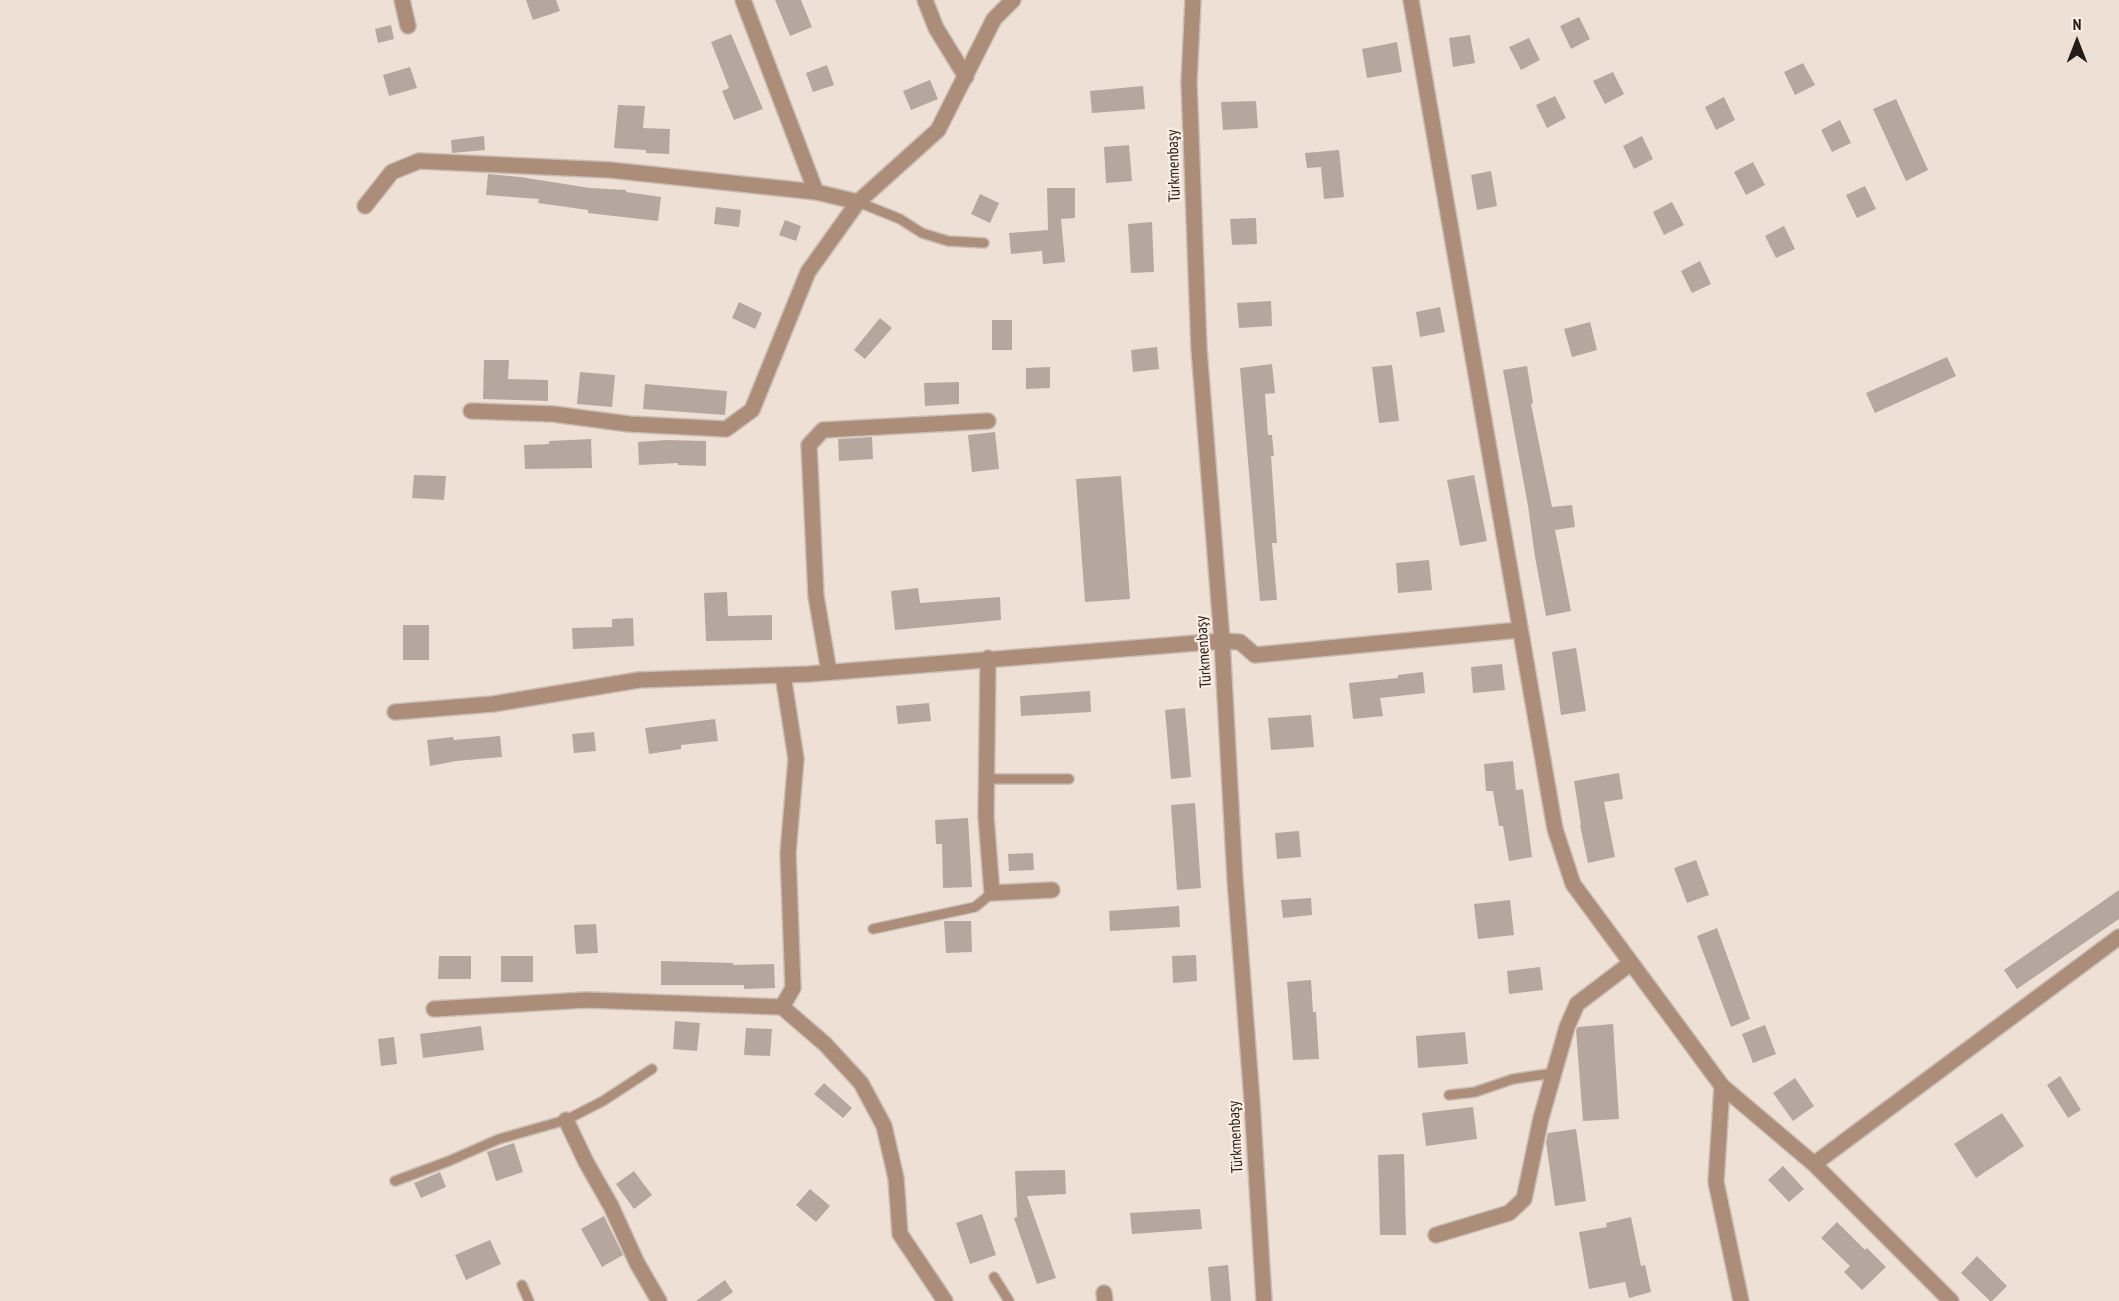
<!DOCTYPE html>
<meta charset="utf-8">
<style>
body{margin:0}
#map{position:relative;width:2119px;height:1301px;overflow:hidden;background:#efe0d6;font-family:"PT Sans Narrow",sans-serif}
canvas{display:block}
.north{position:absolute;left:2047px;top:12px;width:60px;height:60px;-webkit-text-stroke:4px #fcede3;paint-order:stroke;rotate:0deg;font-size:16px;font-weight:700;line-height:24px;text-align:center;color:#221d19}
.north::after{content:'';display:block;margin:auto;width:21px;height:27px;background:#221d19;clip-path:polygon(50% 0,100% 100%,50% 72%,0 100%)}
</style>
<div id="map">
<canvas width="2119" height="1301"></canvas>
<div class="north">N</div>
</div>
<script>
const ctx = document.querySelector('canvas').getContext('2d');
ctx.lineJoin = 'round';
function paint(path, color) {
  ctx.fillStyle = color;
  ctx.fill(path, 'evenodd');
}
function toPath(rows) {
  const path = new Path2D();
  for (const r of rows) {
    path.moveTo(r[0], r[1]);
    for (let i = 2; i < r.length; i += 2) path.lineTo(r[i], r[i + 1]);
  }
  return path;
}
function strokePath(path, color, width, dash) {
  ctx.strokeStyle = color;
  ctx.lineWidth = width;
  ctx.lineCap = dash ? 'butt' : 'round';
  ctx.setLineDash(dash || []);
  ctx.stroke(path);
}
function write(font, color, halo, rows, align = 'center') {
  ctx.font = font + ' "PT Sans Narrow",sans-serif';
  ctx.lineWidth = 4.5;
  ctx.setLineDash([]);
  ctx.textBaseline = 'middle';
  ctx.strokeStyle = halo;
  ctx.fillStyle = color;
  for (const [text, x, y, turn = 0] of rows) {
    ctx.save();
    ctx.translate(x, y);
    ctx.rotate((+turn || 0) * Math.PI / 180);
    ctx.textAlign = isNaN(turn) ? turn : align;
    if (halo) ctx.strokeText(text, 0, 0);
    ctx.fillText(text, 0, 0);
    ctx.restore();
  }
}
const building = toPath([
 [526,0,556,0,560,11,533,20],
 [775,0,801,0,812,27,790,36],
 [1579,17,1590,39,1571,49,1560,26],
 [391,25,394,39,378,43,375,29],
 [731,34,763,109,734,120,722,91,729,88,711,42],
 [1470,35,1475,63,1453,67,1449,38],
 [1529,38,1540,60,1521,70,1509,47],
 [1397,42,1402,72,1367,78,1362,49],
 [1803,63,1815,85,1795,95,1784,72],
 [827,65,834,85,813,92,806,73],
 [410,67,417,88,389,96,383,75],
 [1613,72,1624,94,1605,104,1593,81],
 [930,80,938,99,911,110,903,91],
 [1143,86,1145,109,1092,113,1090,91],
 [1555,96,1566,118,1547,128,1536,105],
 [1724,97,1735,120,1716,130,1705,107],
 [1896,99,1928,170,1906,181,1873,109],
 [1256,101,1258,128,1223,130,1221,102],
 [618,105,645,106,643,128,670,129,669,154,646,153,646,150,614,148],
 [1840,120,1851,143,1832,152,1821,130],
 [484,136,485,150,452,153,451,140],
 [1642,136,1653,159,1634,169,1623,146],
 [1129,145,1132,181,1106,183,1104,147],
 [1339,150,1344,197,1324,199,1321,167,1307,168,1305,153],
 [1753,162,1765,185,1746,195,1734,172],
 [1491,171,1497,206,1477,210,1471,175],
 [488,174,520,177,590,188,626,190,626,192,661,197,658,221,588,213,588,210,538,203,539,199,486,195],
 [1865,186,1876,209,1857,218,1846,195],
 [1047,188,1075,188,1075,218,1061,219,1065,262,1043,264,1042,251,1011,254,1009,233,1048,230],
 [980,194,999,203,990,223,971,214],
 [1672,202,1684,225,1664,235,1653,212],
 [716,207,741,210,739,227,714,224],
 [1256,218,1257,244,1232,245,1230,219],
 [785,220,801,226,796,241,779,235],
 [1152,222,1154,272,1131,273,1128,224],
 [1784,226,1795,249,1776,258,1765,236],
 [1700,261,1711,284,1692,293,1681,271],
 [1271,301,1272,326,1239,328,1237,303],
 [739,302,762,313,755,329,732,318],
 [1440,307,1445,332,1420,337,1416,312],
 [880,318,892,328,865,359,854,350],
 [992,320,1012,320,1012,350,992,350],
 [1590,322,1597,350,1572,357,1564,329],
 [1157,347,1159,369,1133,372,1131,350],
 [1947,357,1956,376,1875,413,1866,393],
 [484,360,509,360,508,379,548,380,548,401,483,399],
 [1272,364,1275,393,1265,394,1268,435,1272,435,1274,456,1271,456,1277,543,1272,543,1277,600,1260,601,1240,368],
 [1392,365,1399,421,1379,423,1372,367],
 [1527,366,1533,403,1531,404,1552,507,1572,505,1575,527,1555,530,1571,611,1546,616,1535,557,1528,506,1503,370],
 [1050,367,1050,388,1026,389,1026,368],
 [580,372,615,375,612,407,577,404],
 [959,382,959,404,925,406,924,383],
 [645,384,727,391,725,415,643,409],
 [995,432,999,469,972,472,968,435],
 [872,437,873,459,839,461,838,439],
 [591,439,592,468,525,469,524,445,549,444,549,441],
 [666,440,706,441,706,466,678,465,678,463,639,465,638,442],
 [414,475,446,476,444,500,412,498],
 [1474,475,1487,541,1460,546,1447,480],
 [1121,476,1130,599,1085,602,1076,479],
 [1429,560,1432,590,1398,593,1396,563],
 [918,588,920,603,1000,597,1001,620,895,630,891,591],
 [727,592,728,616,772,615,772,640,706,641,704,593],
 [633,618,634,646,573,649,572,628,612,627,612,619],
 [403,625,429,625,429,660,403,660],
 [1576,648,1586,711,1561,715,1552,652],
 [1502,664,1505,690,1473,693,1471,667],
 [1423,672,1425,693,1380,698,1383,716,1353,719,1349,683,1398,678,1398,675],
 [1090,691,1091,712,1021,716,1020,696],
 [929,703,931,721,898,724,896,706],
 [1185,708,1191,777,1171,779,1165,710],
 [1311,715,1314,747,1271,750,1268,718],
 [715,719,718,741,681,745,681,749,649,754,645,728],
 [594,732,596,751,574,753,572,734],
 [500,736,502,757,456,761,430,766,427,740,453,737,454,740],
 [1513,761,1516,790,1523,789,1532,857,1509,861,1503,826,1499,826,1493,791,1486,791,1484,764],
 [1619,773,1623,799,1604,802,1615,857,1588,863,1580,825,1581,825,1574,781],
 [1195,803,1201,888,1177,890,1171,805],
 [968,818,972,887,943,888,942,844,936,844,935,820],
 [1299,831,1301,857,1277,859,1275,833],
 [1033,853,1034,870,1009,871,1008,854],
 [1696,860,1709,895,1687,903,1674,868],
 [2119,890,2119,919,2017,989,2004,970],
 [1311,898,1312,915,1283,918,1281,900],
 [1510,900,1514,935,1478,939,1474,904],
 [1179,906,1180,927,1110,931,1109,911],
 [944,921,971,921,972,952,946,953],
 [596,924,598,953,576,954,574,925],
 [1717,928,1750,1019,1731,1027,1697,936],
 [1196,955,1197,981,1173,983,1172,956],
 [439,956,471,956,471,979,438,979],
 [501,956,533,956,533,982,501,982],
 [661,961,733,963,733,965,774,964,775,988,744,989,744,985,661,985],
 [1540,967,1543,990,1509,994,1507,971],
 [1311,980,1313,1012,1316,1012,1319,1059,1293,1060,1287,982],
 [675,1021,700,1023,697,1051,673,1049],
 [1613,1024,1619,1119,1583,1121,1576,1030,1578,1027],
 [1765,1025,1776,1054,1753,1063,1742,1034],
 [481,1026,484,1050,423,1058,420,1034],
 [746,1028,772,1029,770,1056,744,1055],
 [1465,1032,1468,1064,1418,1068,1416,1036],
 [394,1037,397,1064,381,1066,378,1039],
 [2060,1076,2081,1110,2068,1118,2047,1085],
 [1795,1078,1814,1106,1793,1121,1773,1093],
 [824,1083,852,1108,843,1118,814,1094],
 [1473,1107,1477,1139,1426,1146,1422,1113],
 [2002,1113,2024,1146,1976,1178,1954,1144],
 [1576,1129,1586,1201,1555,1206,1546,1142,1548,1133],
 [514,1143,523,1172,496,1181,487,1152],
 [1404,1154,1406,1235,1380,1235,1378,1155],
 [1783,1166,1804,1189,1789,1202,1768,1180],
 [1065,1170,1066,1194,1027,1196,1056,1278,1037,1284,1014,1218,1017,1217,1015,1171],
 [634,1171,652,1195,634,1209,616,1184],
 [440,1172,446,1187,421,1198,414,1183],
 [810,1189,830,1206,816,1222,796,1205],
 [1200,1209,1202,1229,1132,1234,1130,1213],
 [982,1214,996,1255,970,1264,956,1223],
 [604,1216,623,1255,602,1267,581,1229],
 [1631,1217,1641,1266,1645,1265,1651,1292,1629,1298,1625,1282,1589,1289,1579,1232,1607,1227,1606,1223],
 [1837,1222,1865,1250,1867,1248,1886,1267,1862,1290,1844,1272,1850,1266,1821,1238],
 [490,1240,501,1264,466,1280,455,1255],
 [1977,1256,2007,1286,1992,1301,1990,1301,1961,1273],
 [1228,1265,1231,1301,1211,1301,1208,1267],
 [725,1280,733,1292,720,1301,696,1301]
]);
const service = toPath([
 [858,202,900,219,922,233,948,241,984,243],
 [987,779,1069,779],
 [873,929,975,907,992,893],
 [1449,1095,1475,1092,1513,1079,1554,1073],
 [395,1181,449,1161,499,1139,566,1120,603,1101,652,1069],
 [994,1277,1009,1301],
 [522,1285,529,1301]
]);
const minor = toPath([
 [402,0,408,26],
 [743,0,816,192],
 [925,0,936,28,966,77],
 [1411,0,1555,829,1573,884,1722,1086,1814,1164,1951,1301],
 [365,206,392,172,419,161,610,170,816,192,858,202],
 [471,411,553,414,629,424,726,429,752,410,808,272,858,202,938,130,994,19,1013,0],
 [988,658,986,817,992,893,1052,890],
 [829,672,816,596,809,445,823,430,988,421],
 [395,712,493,704,639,680,809,674,1222,641,1240,642,1255,655,1519,630],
 [782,1007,825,1044,861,1083,884,1126,896,1178,900,1234,945,1301],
 [434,1009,586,1000,782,1007,793,988,788,853,796,759,783,675],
 [1722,1086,1716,1182,1741,1301],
 [566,1120,586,1162,611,1206,637,1263,659,1301],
 [1814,1164,2119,937],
 [1436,1235,1509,1213,1524,1199,1541,1118,1567,1027,1577,1004,1631,963],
 [1104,1293,1105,1301]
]);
const tertiary = toPath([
 [1193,0,1189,82,1199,349,1222,641,1235,879,1252,1101,1264,1301]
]);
const streetNames = [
 ["Türkmenbaşy",1174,166,-92],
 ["Türkmenbaşy",1204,652,-94],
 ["Türkmenbaşy",1236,1137,-93]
];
paint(building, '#b6a79e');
strokePath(service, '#cabdb4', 12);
strokePath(minor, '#cabdb4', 18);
strokePath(tertiary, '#cabdb4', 18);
strokePath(service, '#ab8d7a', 9);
strokePath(minor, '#ab8d7a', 15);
strokePath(tertiary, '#ab8d7a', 15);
write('16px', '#221d19', '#fcede3', streetNames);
</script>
